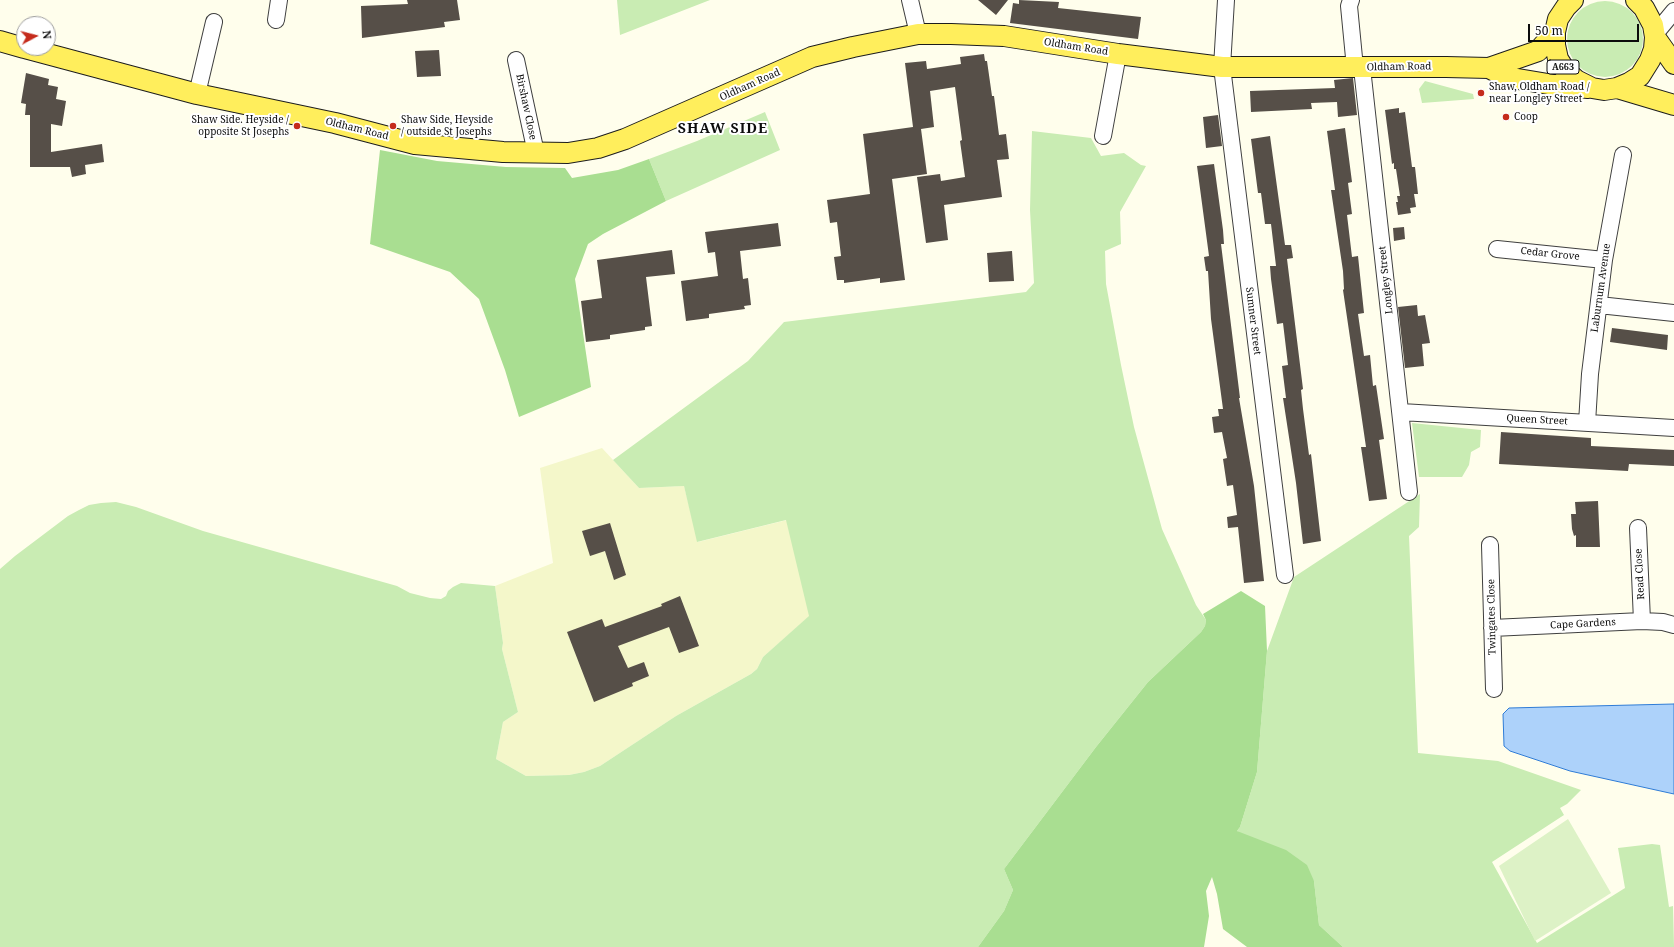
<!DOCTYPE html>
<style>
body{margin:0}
#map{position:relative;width:1674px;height:947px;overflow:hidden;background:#fffeec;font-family:"Noto Serif",serif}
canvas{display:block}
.north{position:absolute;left:16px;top:16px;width:40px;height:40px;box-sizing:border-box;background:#fff;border:1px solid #9e9e9e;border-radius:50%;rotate:83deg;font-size:11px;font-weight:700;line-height:16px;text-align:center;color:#0c0c0c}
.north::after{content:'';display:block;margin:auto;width:14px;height:18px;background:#c52b1c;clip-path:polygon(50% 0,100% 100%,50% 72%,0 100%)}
.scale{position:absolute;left:1528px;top:24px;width:111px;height:18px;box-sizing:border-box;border:2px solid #0c0c0c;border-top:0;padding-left:5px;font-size:12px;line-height:14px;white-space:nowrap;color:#0c0c0c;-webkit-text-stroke:3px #fff;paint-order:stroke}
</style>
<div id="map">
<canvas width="1674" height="947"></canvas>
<div class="north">N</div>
<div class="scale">50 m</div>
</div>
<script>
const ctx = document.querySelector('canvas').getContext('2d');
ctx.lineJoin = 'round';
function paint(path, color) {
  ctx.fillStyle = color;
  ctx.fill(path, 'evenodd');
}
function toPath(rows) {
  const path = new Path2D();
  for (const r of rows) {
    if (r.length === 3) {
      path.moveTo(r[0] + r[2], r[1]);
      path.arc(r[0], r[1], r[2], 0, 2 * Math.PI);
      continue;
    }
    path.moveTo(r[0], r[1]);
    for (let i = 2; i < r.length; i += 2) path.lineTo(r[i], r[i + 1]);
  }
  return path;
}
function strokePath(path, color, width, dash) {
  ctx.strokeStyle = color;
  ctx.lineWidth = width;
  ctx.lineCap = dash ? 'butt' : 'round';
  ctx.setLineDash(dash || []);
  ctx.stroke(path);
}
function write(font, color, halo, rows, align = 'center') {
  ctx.font = font + ' "Noto Serif",serif';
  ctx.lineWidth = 4;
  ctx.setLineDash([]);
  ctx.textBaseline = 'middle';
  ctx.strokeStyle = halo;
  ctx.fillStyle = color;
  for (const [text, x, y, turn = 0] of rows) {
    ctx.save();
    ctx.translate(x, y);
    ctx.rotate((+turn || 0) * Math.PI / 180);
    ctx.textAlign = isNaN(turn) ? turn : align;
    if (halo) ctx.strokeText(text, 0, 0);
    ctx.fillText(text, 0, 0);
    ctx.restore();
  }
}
const farmland = toPath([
 [602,448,639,488,684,486,698,542,787,520,810,616,763,657,757,669,751,674,676,716,600,766,584,772,569,775,526,776,496,759,503,722,518,712,502,649,503,643,495,586,553,563,540,468]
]);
const green = toPath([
 [617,0,710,0,620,35],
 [1605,39,38],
 [1425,81,1473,94,1474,99,1422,103,1419,89],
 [765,112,780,150,666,201,649,159,697,141],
 [1032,131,1091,138,1101,156,1124,153,1141,165,1146,166,1120,212,1121,244,1105,251,1106,284,1121,365,1134,427,1162,529,1196,605,1206,620,1205,626,1201,632,1148,682,1096,747,1004,869,1013,890,1004,911,978,947,0,947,0,569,15,556,68,516,79,510,89,505,101,503,116,502,136,507,203,531,397,586,410,593,430,598,441,599,446,596,448,591,453,587,461,583,495,586,503,643,502,649,518,712,503,722,496,759,526,776,569,775,584,772,600,766,676,716,751,674,757,669,763,657,809,616,786,520,697,542,684,486,639,488,613,460,748,361,784,322,1026,292,1034,283,1030,210],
 [1412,423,1481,430,1480,447,1471,452,1469,465,1462,477,1419,477],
 [1420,494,1419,527,1409,536,1418,753,1498,761,1581,790,1567,804,1560,808,1564,815,1492,862,1537,943,1625,888,1618,848,1652,844,1660,845,1669,907,1673,906,1674,947,1343,947,1319,925,1314,881,1237,831,1240,827,1257,772,1267,651,1294,577]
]);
const forest = toPath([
 [380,150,437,161,506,167,565,168,572,178,618,170,649,159,666,201,603,234,588,244,575,279,591,387,519,417,505,370,479,299,450,272,370,244],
 [1241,591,1265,606,1267,651,1257,772,1240,827,1237,831,1286,850,1307,865,1314,881,1319,925,1343,947,1247,947,1223,929,1217,894,1212,877,1206,891,1209,916,1204,947,978,947,1004,911,1013,890,1004,869,1096,747,1148,682,1201,632,1205,626,1206,620,1203,614]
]);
const pitch = toPath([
 [1568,819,1611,893,1535,941,1499,866]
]);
const water = toPath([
 [1674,704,1674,794,1570,771,1510,751,1504,746,1503,714,1509,708,1674,704]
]);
const building = toPath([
 [407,0,457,0,460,20,444,22,445,27,362,38,361,6,408,4],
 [978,0,1008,0,996,15],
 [1019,0,1059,2,1058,8,1141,17,1138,39,1010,23,1013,3,1019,4],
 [439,50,441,76,417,77,415,51],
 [984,54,985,61,987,61,992,96,994,96,999,135,1006,134,1009,159,997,160,1002,197,944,205,948,240,926,243,917,177,940,174,941,181,965,177,960,141,962,140,955,87,930,91,934,127,921,129,927,174,892,179,905,280,880,283,880,278,844,283,844,280,837,280,834,257,841,256,837,222,830,223,827,200,870,194,863,134,913,127,905,63,926,61,927,69,961,64,960,57],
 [26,73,49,79,48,85,58,87,56,99,66,101,62,126,51,124,51,152,102,144,104,162,85,165,86,174,72,177,70,167,30,167,30,115,25,115,26,104,21,103],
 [1353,78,1357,115,1338,117,1337,102,1311,103,1312,109,1251,112,1250,91,1335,88,1334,80],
 [1399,108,1399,113,1405,112,1412,167,1415,167,1418,194,1414,194,1416,207,1410,208,1411,213,1398,215,1396,202,1398,202,1397,196,1400,196,1396,169,1394,169,1394,163,1392,164,1385,110],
 [1218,115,1222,146,1206,148,1203,117],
 [1345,128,1352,182,1348,183,1352,214,1347,215,1352,257,1358,256,1364,313,1358,314,1364,356,1370,355,1373,386,1376,385,1384,439,1379,440,1387,499,1369,501,1361,447,1366,447,1343,290,1344,289,1343,271,1331,190,1335,190,1327,131],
 [1270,136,1285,245,1291,245,1293,258,1287,259,1303,389,1301,390,1303,409,1309,455,1311,454,1321,541,1303,544,1296,483,1283,398,1286,398,1282,366,1288,365,1283,323,1277,324,1271,279,1270,266,1276,266,1271,224,1265,224,1261,193,1258,193,1251,139],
 [1214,164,1223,230,1224,244,1221,244,1240,398,1239,398,1254,486,1264,581,1244,583,1238,527,1228,528,1227,517,1237,515,1233,485,1227,486,1223,459,1227,458,1222,432,1214,433,1212,417,1219,416,1218,409,1223,409,1211,319,1208,271,1206,271,1204,257,1209,256,1197,166],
 [778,223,781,246,740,251,743,279,748,278,751,305,744,306,745,309,709,314,709,318,686,321,681,281,718,276,715,252,708,253,705,232],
 [1404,227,1405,239,1394,241,1393,228],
 [672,250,675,274,646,277,652,326,645,327,645,330,610,335,610,339,586,342,581,301,602,298,597,260],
 [1012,251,1014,281,989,282,987,253],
 [1417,305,1418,316,1425,315,1430,343,1422,344,1424,366,1405,368,1398,307],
 [1612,328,1668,335,1667,350,1610,342],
 [1501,432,1591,438,1591,446,1674,450,1674,466,1629,464,1628,471,1499,464],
 [1598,501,1600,547,1576,547,1576,535,1574,536,1572,529,1571,514,1576,514,1575,502],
 [610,523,626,575,614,580,605,551,590,556,582,531],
 [680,596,699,646,679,653,669,627,618,646,628,668,644,662,649,676,632,683,633,686,594,702,567,632,602,619,605,627,662,606,661,604]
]);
const minor = toPath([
 [910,0,918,34],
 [1226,0,1222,67,1285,575],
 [1351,0,1349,6,1355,68],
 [276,20,279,0],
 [1655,34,1674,11],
 [516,60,536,153],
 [1362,68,1409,492],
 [197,94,214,22],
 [1103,136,1118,54],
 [1497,249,1604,260],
 [1599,305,1674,313],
 [1401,412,1674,428],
 [1587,423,1590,374,1604,260,1623,155],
 [1638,528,1642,621],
 [1490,545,1494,689],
 [1492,628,1642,621,1663,622,1674,625]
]);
const major = toPath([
 [1573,0,1566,7,1558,19,1555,32,1555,45,1558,59,1565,70,1576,80,1592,88,1604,90,1617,88,1629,83,1640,76,1650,60,1654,49,1655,37,1653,25,1644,8,1636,0],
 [1655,37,1674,64],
 [0,41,24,48],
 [25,48,197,94,335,123,415,144,503,152,568,153,598,148,625,139,812,57,853,47,918,34,951,34,1004,36,1118,54,1222,67,1446,67,1489,68,1538,51,1555,32],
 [1489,68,1506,77,1554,85,1588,88],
 [1617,88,1674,105]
]);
const markers = [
 [1481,93,4,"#c52b1c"],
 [1506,117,4,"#c52b1c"],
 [297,126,4,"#c52b1c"],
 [393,126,4,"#c52b1c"]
];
const shields = [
 [1563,67,32]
];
const shieldNames = [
 ["A663",1563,67]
];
const streetNames = [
 ["Oldham Road",1076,47,9],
 ["Oldham Road",1399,67,-1],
 ["Oldham Road",750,85,-24],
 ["Birshaw Close",526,107,78],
 ["Oldham Road",357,129,14],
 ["Cedar Grove",1550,254,6],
 ["Longley Street",1386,280,-96],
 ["Laburnum Avenue",1601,288,-82],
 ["Sumner Street",1253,321,83],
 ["Queen Street",1537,420,3],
 ["Read Close",1640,574,-93],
 ["Twingates Close",1492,617,-91],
 ["Cape Gardens",1583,624,-3]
];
const poiNames = [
 ["Shaw, Oldham Road /",1489,87],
 ["near Longley Street",1489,99],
 ["Coop",1514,117],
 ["Shaw Side. Heyside /",289,120,"right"],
 ["opposite St Josephs",289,132,"right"],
 ["Shaw Side, Heyside",401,120],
 ["/ outside St Josephs",401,132]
];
const districtNames = [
 ["SHAW SIDE",723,129]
];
paint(farmland, '#f4f7ca');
paint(green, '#c9ecb3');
paint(forest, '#a9de91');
paint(pitch, '#ddf2c6');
paint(water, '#add2fa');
strokePath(water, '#2f7cd6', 1);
paint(building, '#564f48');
strokePath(minor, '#3f3f3f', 18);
strokePath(major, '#1d1d1d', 22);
strokePath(minor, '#fff', 16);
strokePath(major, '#ffee5c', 20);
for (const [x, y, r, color] of markers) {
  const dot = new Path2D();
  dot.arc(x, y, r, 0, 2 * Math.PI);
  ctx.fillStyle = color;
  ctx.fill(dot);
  strokePath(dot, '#fff', 1.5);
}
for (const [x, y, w] of shields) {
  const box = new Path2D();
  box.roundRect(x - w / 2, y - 7, w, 14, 3);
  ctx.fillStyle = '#fff';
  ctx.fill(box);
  strokePath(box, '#0c0c0c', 1);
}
write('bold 9px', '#0c0c0c', null, shieldNames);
write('10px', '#0c0c0c', '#fff', streetNames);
write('10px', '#0c0c0c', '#fff', poiNames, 'left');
ctx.letterSpacing = '1px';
write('bold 14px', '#0c0c0c', '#fff', districtNames);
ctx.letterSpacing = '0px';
</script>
